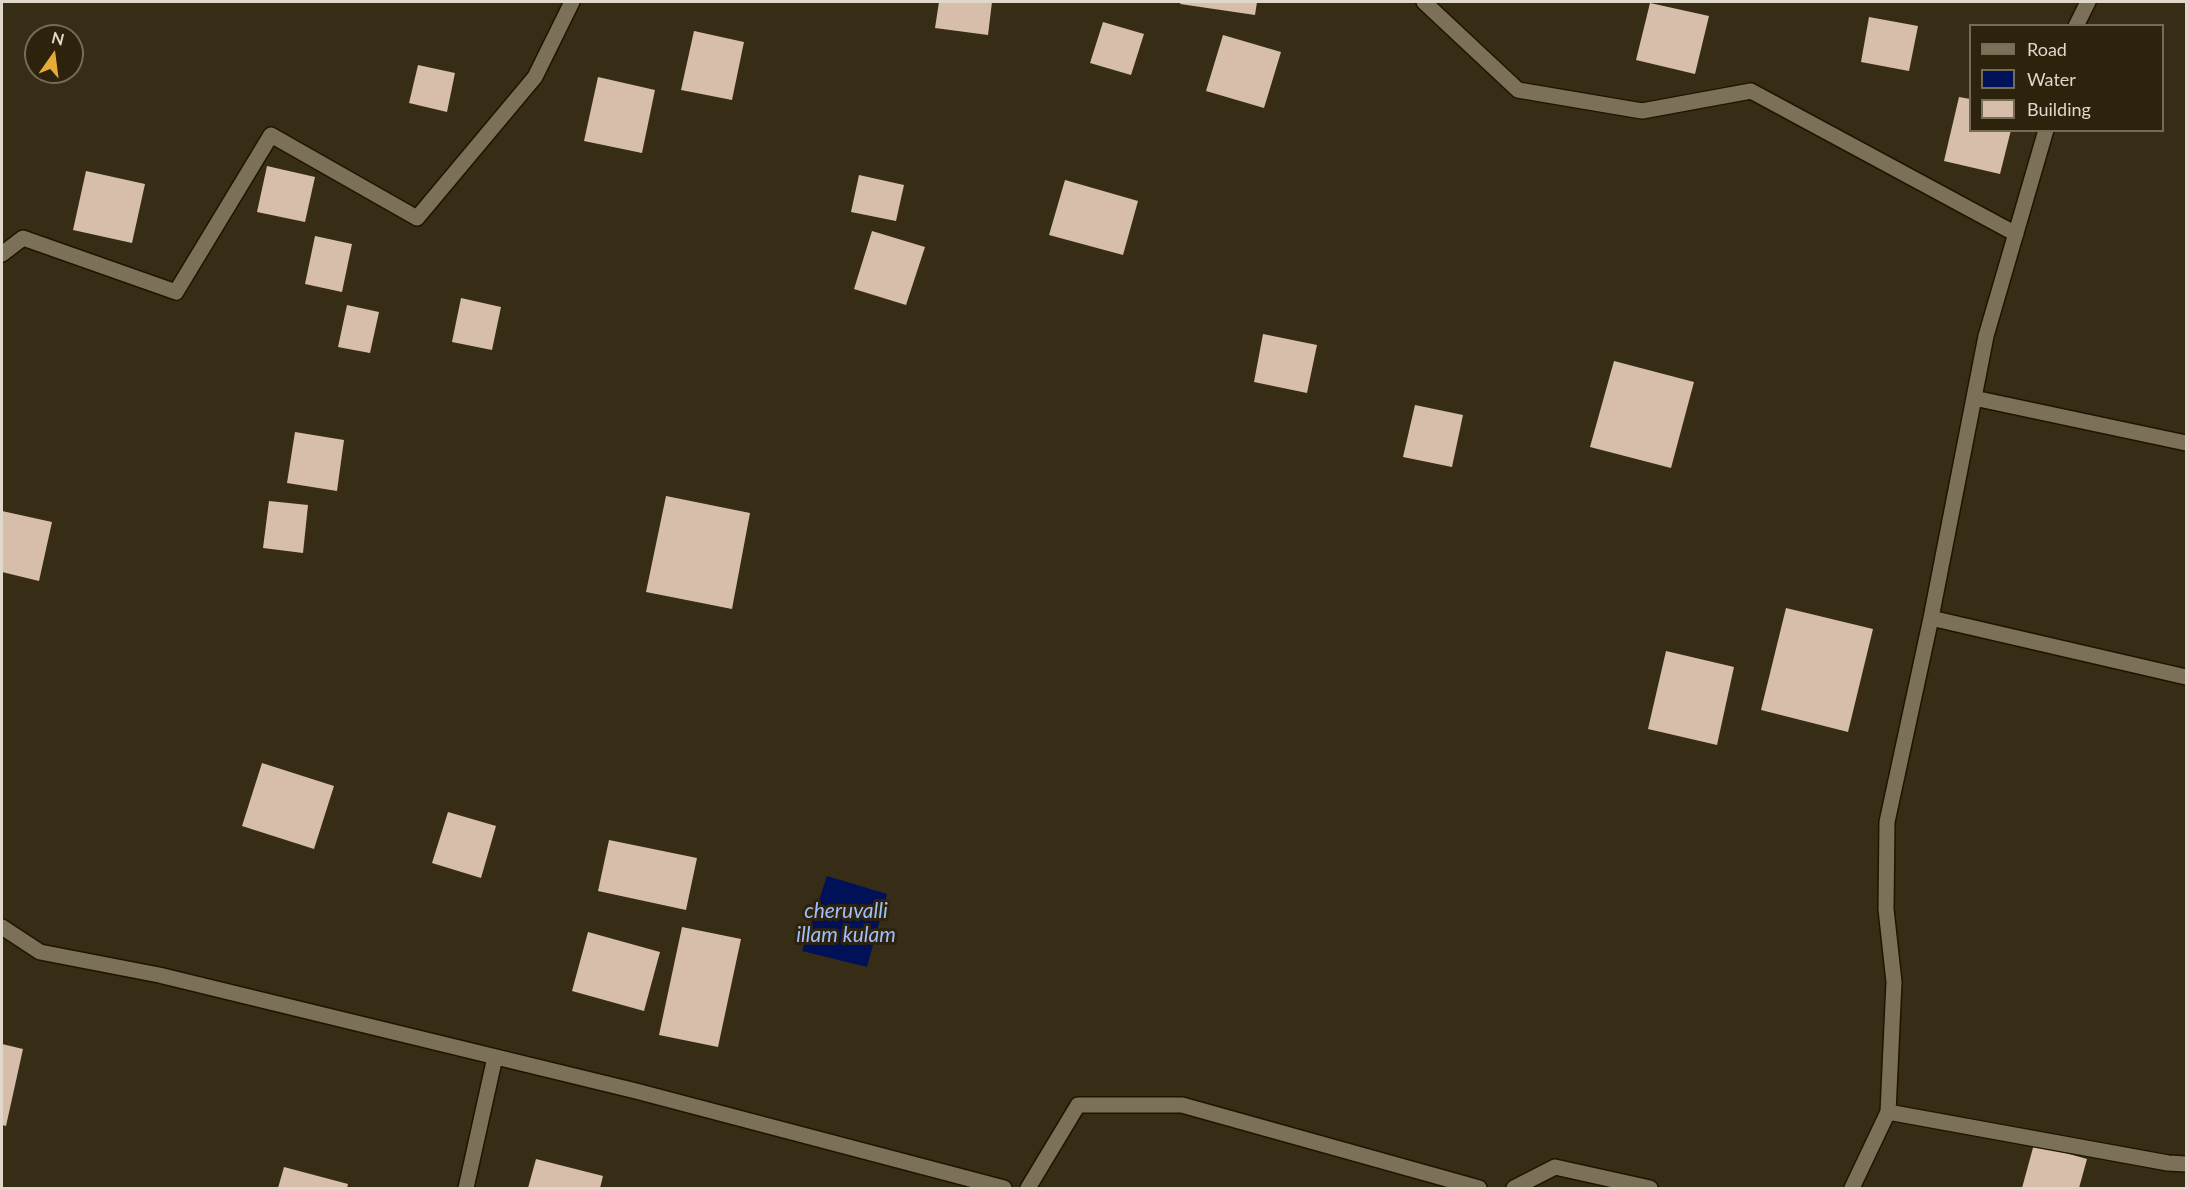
<!DOCTYPE html>
<style>
body{margin:0}
#map{position:relative;width:2188px;height:1190px;overflow:hidden;background:#372d16;font-family:Lato,sans-serif}
canvas{display:block}
.frame{position:absolute;inset:0;border:3px solid #dfd8cb;pointer-events:none}
.legend{position:absolute;left:1969px;top:24px;width:195px;height:108px;box-sizing:border-box;background:#2d230c;border:2px solid #746b58;margin:0;padding:8px 10px;list-style:none;font-size:18px;color:#dfd8cb}
.legend li{display:flex;align-items:center;gap:12px;height:30px}
.legend b{width:30px;border:2px solid #746b58}
.north{position:absolute;left:24px;top:24px;width:60px;height:60px;box-sizing:border-box;background:#2d230c;border:2px solid #746b58;border-radius:50%;rotate:14deg;font-size:16px;font-weight:700;line-height:24px;text-align:center;color:#dfd8cb}
.north::after{content:'';display:block;margin:auto;width:21px;height:27px;background:#e6ac36;clip-path:polygon(50% 0,100% 100%,50% 72%,0 100%)}
</style>
<div id="map">
<canvas width="2188" height="1190"></canvas>
<div class="frame"></div>
<ul class="legend">
<li><b style="height:8px;background:#7c7058"></b>Road</li>
<li><b style="height:16px;background:#001158"></b>Water</li>
<li><b style="height:16px;background:#d6beaa"></b>Building</li>
</ul>
<div class="north">N</div>
</div>
<script>
const ctx = document.querySelector('canvas').getContext('2d');
ctx.lineJoin = 'round';
function paint(path, color) {
  ctx.fillStyle = color;
  ctx.fill(path, 'evenodd');
}
function toPath(rows) {
  const path = new Path2D();
  for (const r of rows) {
    path.moveTo(r[0], r[1]);
    for (let i = 2; i < r.length; i += 2) path.lineTo(r[i], r[i + 1]);
  }
  return path;
}
function strokePath(path, color, width, dash) {
  ctx.strokeStyle = color;
  ctx.lineWidth = width;
  ctx.lineCap = dash ? 'butt' : 'round';
  ctx.setLineDash(dash || []);
  ctx.stroke(path);
}
function write(font, color, halo, rows, align = 'center') {
  ctx.font = font + ' Lato,sans-serif';
  ctx.lineWidth = 6;
  ctx.setLineDash([]);
  ctx.textBaseline = 'middle';
  ctx.strokeStyle = halo;
  ctx.fillStyle = color;
  for (const [text, x, y, turn = 0] of rows) {
    ctx.save();
    ctx.translate(x, y);
    ctx.rotate((+turn || 0) * Math.PI / 180);
    ctx.textAlign = isNaN(turn) ? turn : align;
    if (halo) ctx.strokeText(text, 0, 0);
    ctx.fillText(text, 0, 0);
    ctx.restore();
  }
}
const water = toPath([
 [827,876,887,894,867,967,802,951]
]);
const building = toPath([
 [939,2,992,2,988,35,935,28],
 [1181,2,1257,2,1255,15,1180,4],
 [1650,3,1709,16,1695,74,1636,60],
 [1869,17,1918,26,1909,71,1861,62],
 [1103,22,1144,34,1131,75,1090,63],
 [694,31,744,42,732,100,681,90],
 [1223,35,1281,52,1264,108,1206,91],
 [418,65,455,73,447,112,409,103],
 [598,77,655,90,642,153,584,141],
 [1959,97,1970,99,1970,130,2011,130,2000,174,1944,161],
 [267,166,315,177,305,222,257,212],
 [86,171,145,184,132,243,73,230],
 [859,175,904,185,896,221,851,212],
 [1065,180,1138,201,1123,255,1049,235],
 [872,231,925,247,906,305,854,289],
 [315,236,352,244,342,292,305,284],
 [461,298,501,307,492,350,452,342],
 [347,305,379,312,370,353,338,347],
 [1263,334,1317,345,1307,393,1254,382],
 [1614,361,1694,382,1671,468,1590,447],
 [1415,405,1463,415,1452,467,1403,457],
 [295,432,344,440,337,491,287,483],
 [666,496,750,513,732,609,646,592],
 [269,501,308,505,303,553,263,548],
 [2,511,52,522,39,581,2,572],
 [1786,608,1873,629,1848,732,1761,710],
 [1666,651,1734,667,1717,745,1648,729],
 [262,763,334,786,314,849,242,826],
 [448,812,496,826,481,878,432,863],
 [609,840,697,858,686,910,598,891],
 [682,927,741,939,718,1047,659,1035],
 [588,932,660,952,644,1011,572,991],
 [2,1044,23,1049,6,1126,2,1125],
 [2034,1144,2087,1159,2079,1188,2022,1188],
 [536,1159,603,1176,600,1188,528,1188],
 [284,1167,348,1184,347,1188,278,1188]
]);
const minor = toPath([
 [1424,2,1518,90,1642,111,1751,91,2016,234],
 [2076,26,2088,2],
 [2,254,23,238,176,292,271,135,417,218,535,77,572,2],
 [1974,398,2186,443],
 [1931,618,2186,677],
 [2,927,40,952,159,975,636,1091,1004,1188],
 [1888,1112,2168,1163,2186,1164],
 [466,1188,495,1057],
 [1028,1188,1078,1105,1182,1105,1479,1188],
 [1514,1188,1555,1167,1650,1188],
 [1852,1188,1888,1112,1894,982,1886,909,1887,822,1931,618,1986,336,2046,130]
]);
const waterNames = [
 ["cheruvalli",846,911],
 ["illam kulam",846,935]
];
paint(water, '#001158');
paint(building, '#d6beaa');
strokePath(minor, '#1e1501', 18);
strokePath(minor, '#7c7058', 15);
write('italic 21px', '#9ebefc', '#2d230c', waterNames);
</script>
